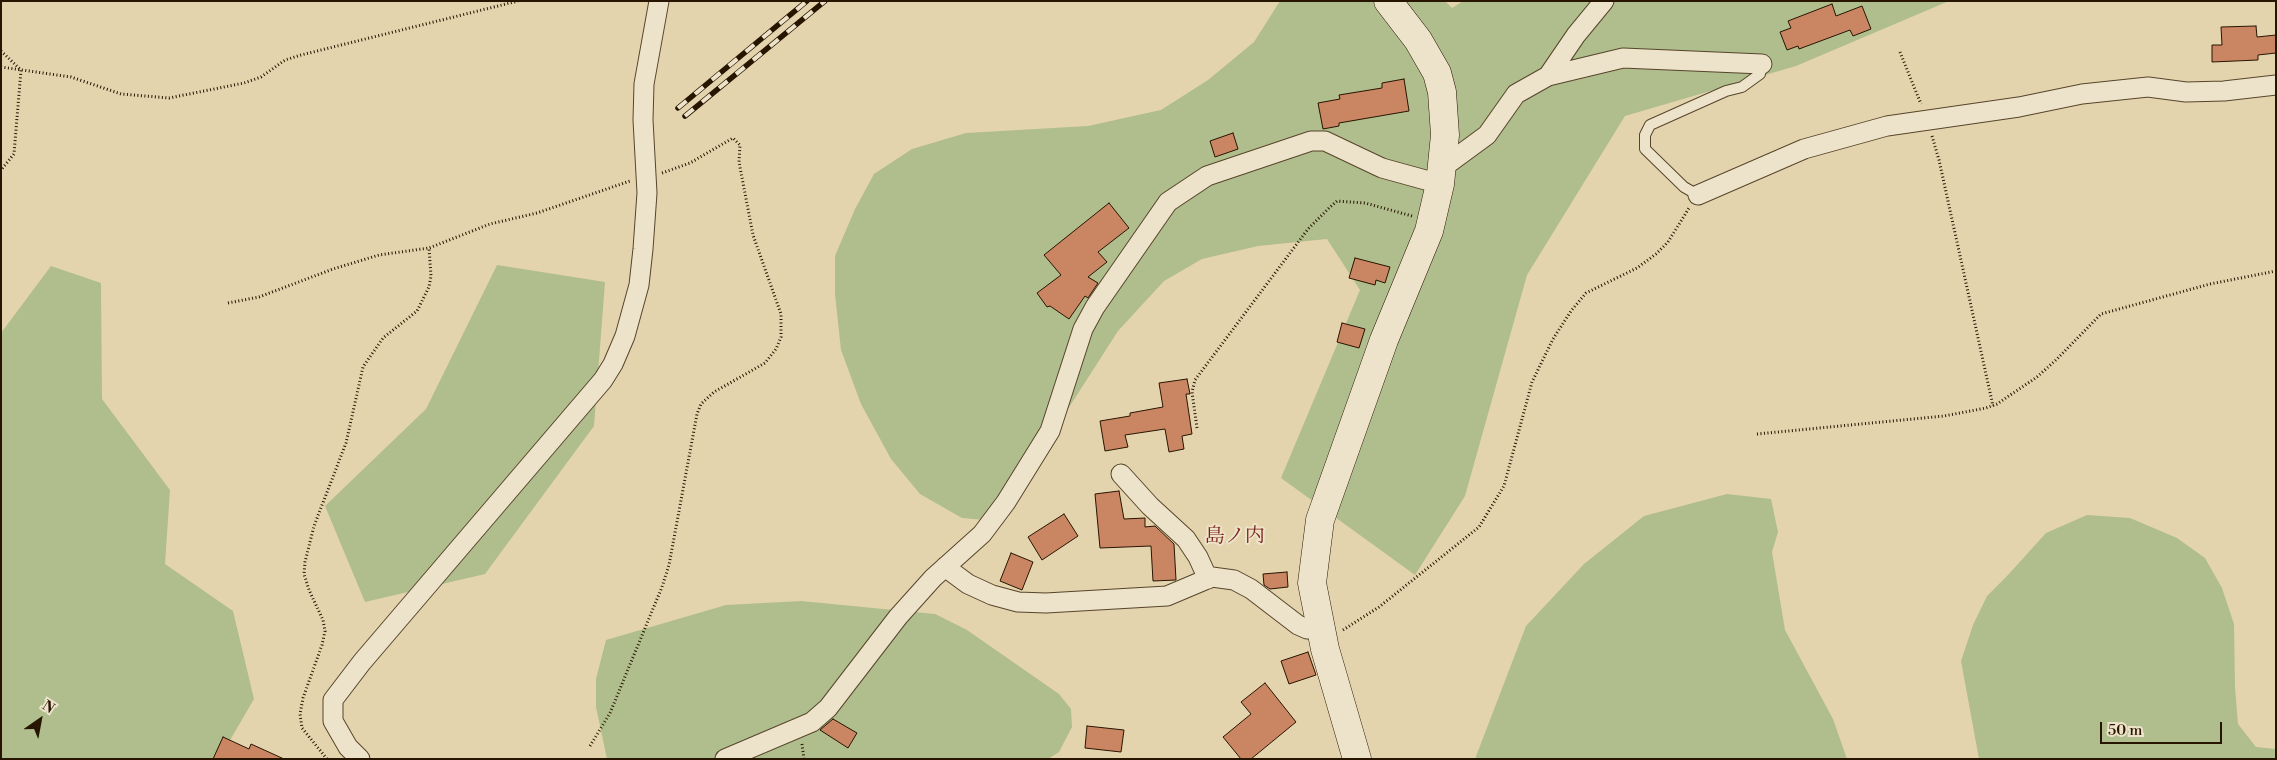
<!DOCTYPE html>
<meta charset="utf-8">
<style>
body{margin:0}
#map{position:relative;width:2277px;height:760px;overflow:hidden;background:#e4d4ad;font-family:"Libre Bodoni",serif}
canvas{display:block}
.frame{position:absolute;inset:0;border:2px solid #271500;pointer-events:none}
.north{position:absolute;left:15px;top:695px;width:50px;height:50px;-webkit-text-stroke:4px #ede3ca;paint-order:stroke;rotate:33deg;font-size:14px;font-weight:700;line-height:20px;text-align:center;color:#271500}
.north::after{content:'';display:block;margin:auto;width:18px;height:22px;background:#271500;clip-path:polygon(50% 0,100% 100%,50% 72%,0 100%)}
.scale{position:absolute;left:2100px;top:722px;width:122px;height:22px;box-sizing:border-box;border:2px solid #271500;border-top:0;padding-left:6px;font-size:15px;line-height:18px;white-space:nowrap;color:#271500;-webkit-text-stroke:4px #ede3ca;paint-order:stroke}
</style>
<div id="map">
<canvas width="2277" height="760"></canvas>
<div class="frame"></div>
<div class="north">N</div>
<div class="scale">50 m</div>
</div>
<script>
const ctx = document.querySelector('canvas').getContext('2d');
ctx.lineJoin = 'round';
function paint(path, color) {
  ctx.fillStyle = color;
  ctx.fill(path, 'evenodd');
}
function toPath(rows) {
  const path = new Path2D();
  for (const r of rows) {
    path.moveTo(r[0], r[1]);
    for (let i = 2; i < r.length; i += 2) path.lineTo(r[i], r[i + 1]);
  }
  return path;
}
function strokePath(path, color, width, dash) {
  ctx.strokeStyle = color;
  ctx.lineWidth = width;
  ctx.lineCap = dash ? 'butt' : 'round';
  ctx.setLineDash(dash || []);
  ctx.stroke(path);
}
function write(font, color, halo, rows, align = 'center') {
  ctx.font = font + ' "Libre Bodoni","Noto Serif JP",serif';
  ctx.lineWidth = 4;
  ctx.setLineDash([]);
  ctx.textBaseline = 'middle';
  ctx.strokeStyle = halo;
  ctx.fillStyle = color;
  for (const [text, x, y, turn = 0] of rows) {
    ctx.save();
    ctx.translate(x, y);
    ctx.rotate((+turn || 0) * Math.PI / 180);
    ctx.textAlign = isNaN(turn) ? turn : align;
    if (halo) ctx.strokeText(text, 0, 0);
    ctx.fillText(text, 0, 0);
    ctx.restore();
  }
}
const green = toPath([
 [1280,1,1445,1,1452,8,1463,1,1949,1,1796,66,1625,116,1527,275,1465,496,1415,575,1281,478,1360,290,1327,239,1258,246,1202,259,1164,281,1118,331,996,521,962,518,920,494,891,459,861,404,841,350,835,294,835,256,855,209,874,174,912,149,966,133,1088,126,1161,110,1208,80,1254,42],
 [497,265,605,282,594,426,485,574,365,602,325,506,426,409],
 [51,266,101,283,102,399,170,490,165,564,233,611,254,699,219,759,1,759,1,333],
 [1727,494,1771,499,1778,532,1772,552,1785,630,1833,719,1847,759,1475,759,1526,626,1584,564,1644,516],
 [2087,515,2130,518,2177,538,2205,558,2222,588,2234,624,2235,687,2238,724,2256,747,2276,749,2276,759,1979,759,1961,661,1973,625,1987,596,2007,576,2046,533],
 [801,601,935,614,967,630,1059,694,1071,709,1072,727,1059,752,1048,759,607,759,596,707,596,679,606,640,726,605]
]);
const building = toPath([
 [1832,4,1836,16,1862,6,1871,29,1853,36,1850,30,1799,49,1798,46,1787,50,1780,32,1791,28,1788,21,1832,4],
 [2256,26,2257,37,2276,35,2276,53,2258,55,2258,60,2212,62,2212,45,2222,45,2221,27,2256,26],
 [1404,79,1409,111,1339,123,1339,126,1323,129,1318,103,1340,99,1339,95,1382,88,1382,83,1404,79],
 [1233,133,1238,149,1215,157,1210,141,1233,133],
 [1109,203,1129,228,1098,252,1107,262,1088,277,1098,283,1088,298,1085,296,1069,319,1050,306,1047,307,1037,293,1061,275,1044,255,1109,203],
 [1355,258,1390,267,1385,283,1376,280,1375,285,1349,278,1355,258],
 [1342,323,1365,329,1359,348,1337,342,1342,323],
 [1187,379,1190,394,1186,394,1192,434,1182,436,1184,449,1169,452,1165,429,1125,435,1128,447,1105,451,1100,421,1130,416,1130,413,1163,407,1159,383,1187,379],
 [1119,491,1124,519,1145,518,1145,527,1155,526,1174,544,1176,580,1153,581,1151,546,1100,548,1095,494,1119,491],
 [1064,514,1078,536,1042,560,1028,537,1064,514],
 [1011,553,1033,562,1022,590,1000,581,1011,553],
 [1287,572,1288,587,1270,589,1264,585,1263,574,1287,572],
 [1308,652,1316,675,1289,684,1281,661,1308,652],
 [1265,683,1296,722,1251,759,1241,759,1223,737,1251,714,1241,702,1265,683],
 [833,719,857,733,848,748,820,730,833,719],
 [1087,726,1124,730,1121,752,1085,748,1087,726],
 [223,737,249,749,251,744,284,759,213,759,223,737]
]);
const path = toPath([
 [1,51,21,70,14,154,1,170],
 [1900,52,1921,104],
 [1,67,71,77,121,94,169,98,244,83,261,77,285,60,301,55,518,1],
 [1932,136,1939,160,1993,406],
 [228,303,259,297,333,269,379,255,429,248,490,224,537,213,630,181],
 [1197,428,1192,392,1195,380,1308,229,1330,207,1337,201,1365,203,1412,216],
 [1757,434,1944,416,1986,408,1997,404,2037,377,2057,359,2101,314,2210,284,2276,271],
 [1343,630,1379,607,1479,527,1504,486,1532,382,1553,339,1571,311,1586,293,1637,268,1656,254,1668,242,1689,208],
 [802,744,804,759],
 [590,746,610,713,662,587,669,565,697,414,701,404,714,392,765,363,776,349,781,337,781,314,753,235,739,162,740,145,733,138,690,163,662,173],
 [327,759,302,728,300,714,303,698,322,645,325,631,323,620,309,590,304,574,305,562,314,526,346,443,363,367,383,338,417,311,429,287,431,276,429,248]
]);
const lane = toPath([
 [1698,195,1684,187,1645,149,1645,135,1650,125,1726,91,1742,87,1760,74,1762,64]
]);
const street = toPath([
 [1548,76,1623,58,1762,64],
 [1442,168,1487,135,1516,94,1548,76,1576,35,1604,1],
 [1698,195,1804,149,1887,126,2019,107,2082,94,2148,87,2186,92,2224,91,2276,85],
 [1121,474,1150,506,1186,539,1198,557,1208,579],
 [945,567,968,584,992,595,1018,602,1046,603,1167,596,1212,577,1234,580,1251,589,1298,625,1307,629,1321,629],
 [360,759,348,747,333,721,333,700,362,662,603,380,613,364,625,336,639,285,643,249,647,193,643,120,644,84,659,1],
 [725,759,812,722,828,708,898,617,933,578,982,534,1006,502,1050,431,1083,329,1095,307,1168,202,1207,176,1311,141,1325,141,1382,168,1440,184]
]);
const secondary = toPath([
 [1357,759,1325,649,1312,583,1320,520,1384,340,1429,231,1440,184,1445,135,1442,92,1437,73,1418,40,1388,1]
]);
const rail = toPath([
 [678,108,807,1],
 [685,116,825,1]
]);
const quarterNames = [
 ["島ノ内",1235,537]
];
paint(green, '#b0bd8d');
paint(building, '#ca8563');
strokePath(building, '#271500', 1);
strokePath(lane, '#56452b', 12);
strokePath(street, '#56452b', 21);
strokePath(secondary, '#271500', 29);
strokePath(path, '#271500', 3, [1, 2.5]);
strokePath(lane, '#ede3ca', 10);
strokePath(street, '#ede3ca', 19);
strokePath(secondary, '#ede3ca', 28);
strokePath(rail, '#271500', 5.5);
strokePath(rail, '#ede3ca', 4, [11]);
write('20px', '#7a1f14', '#ede3ca', quarterNames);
</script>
